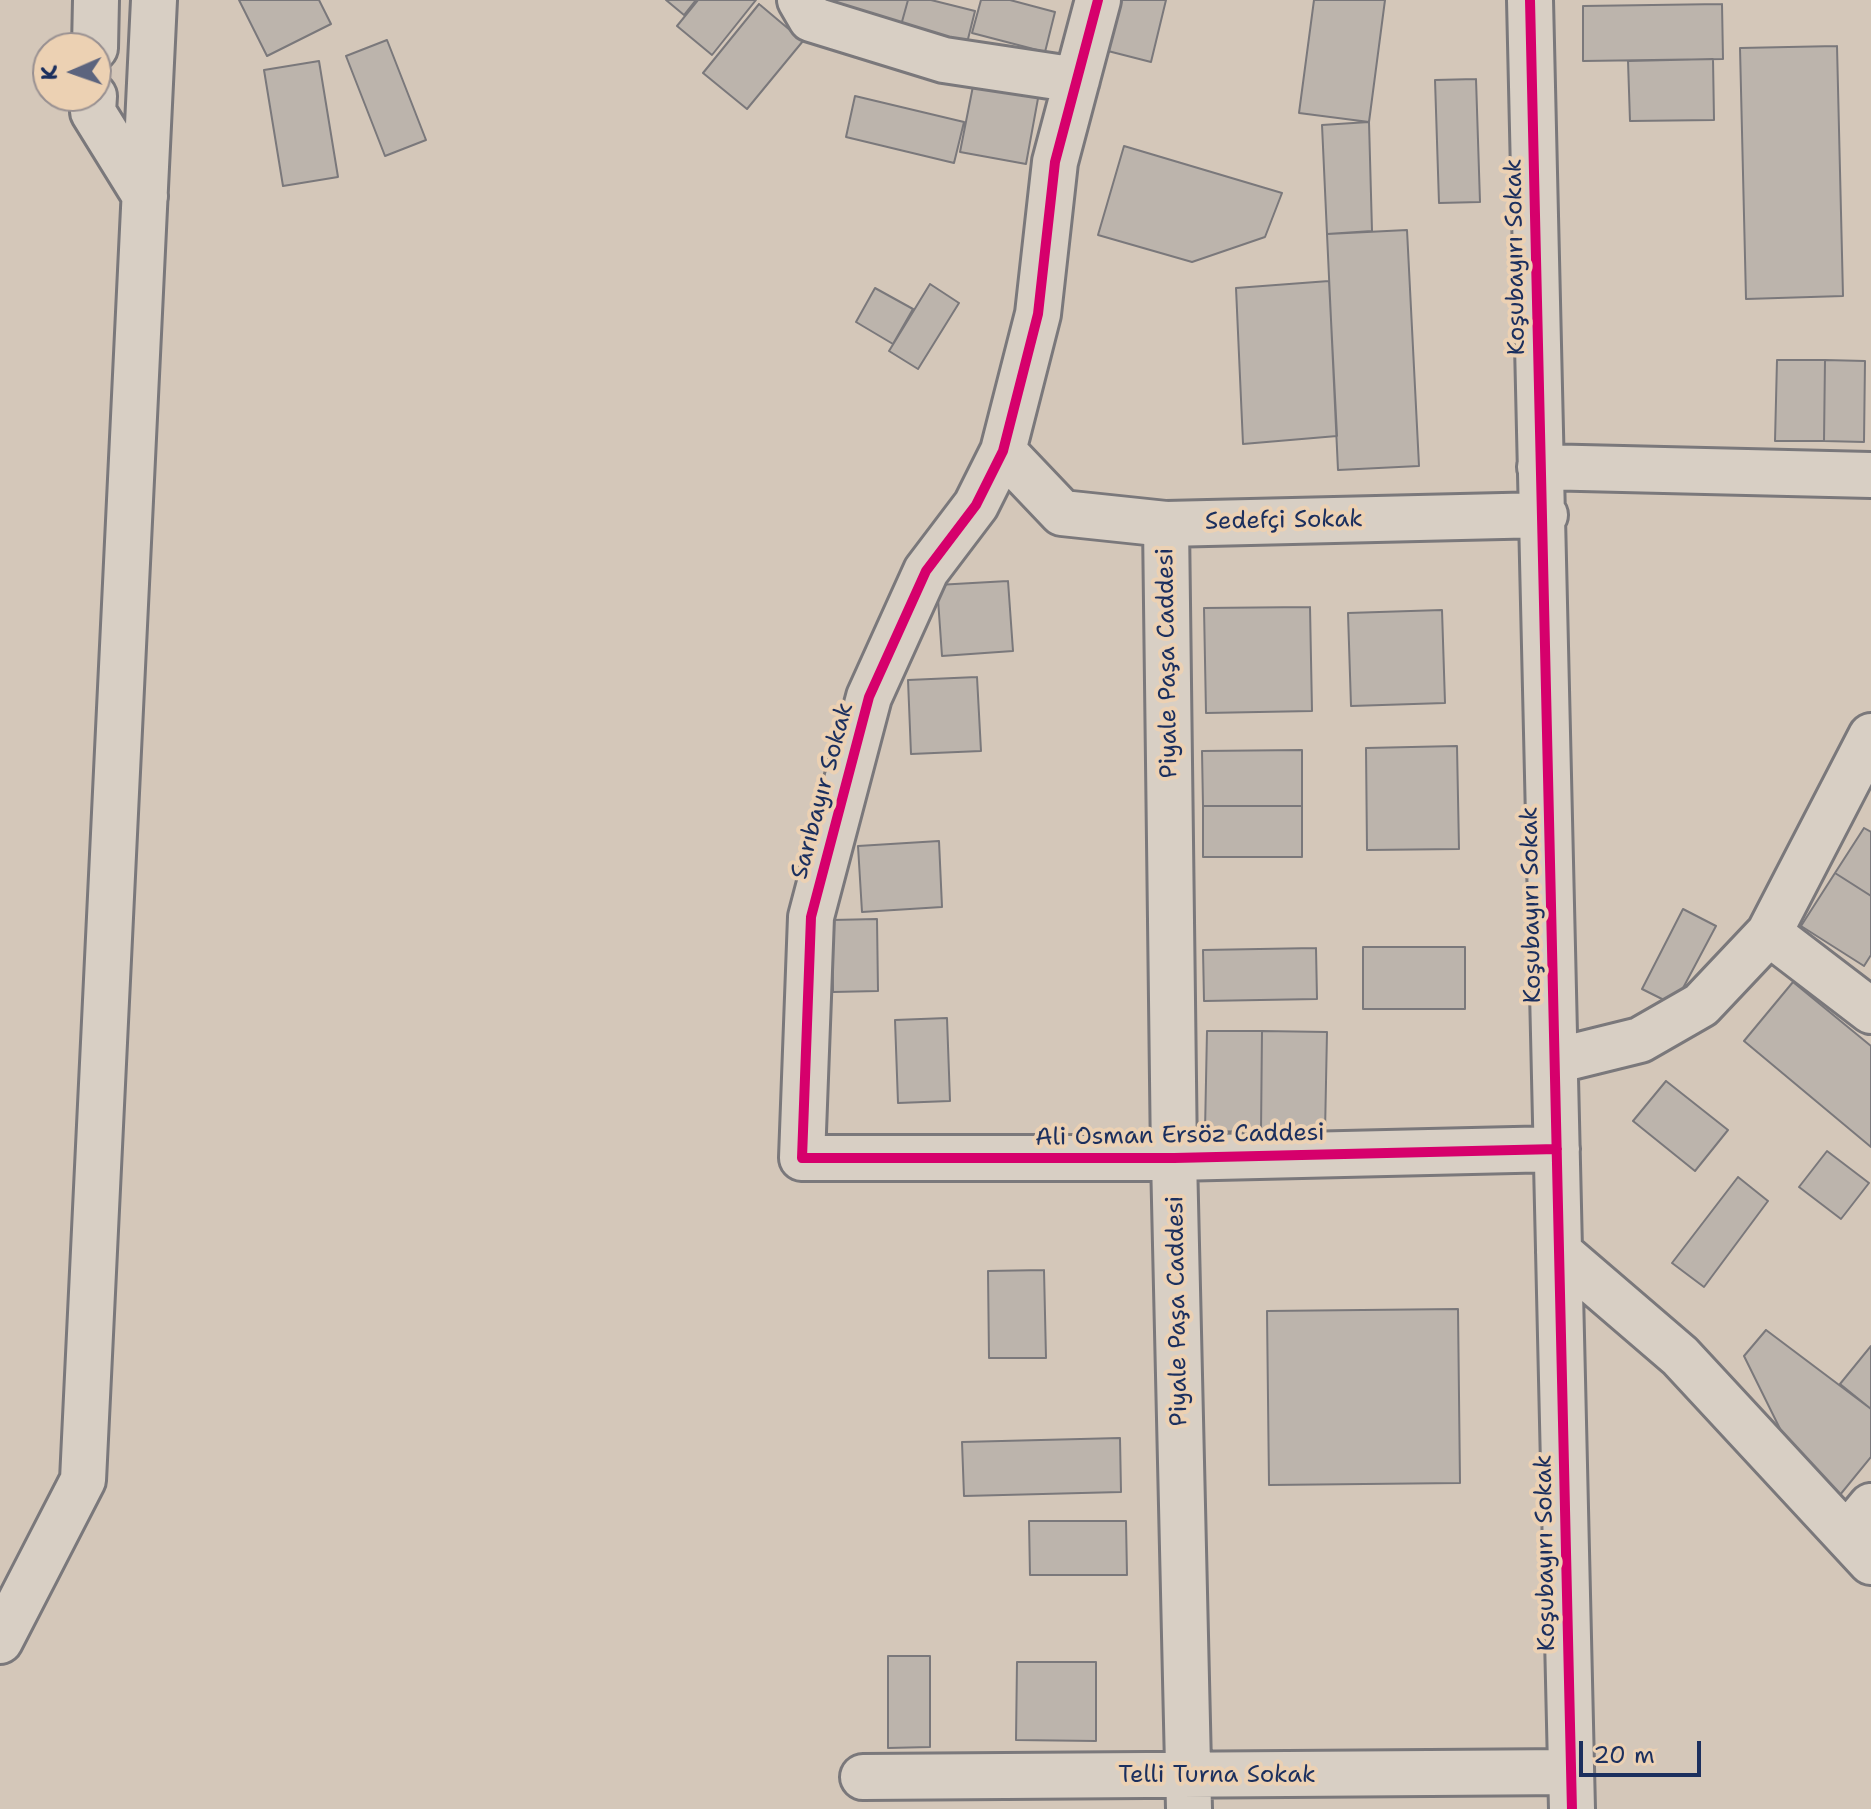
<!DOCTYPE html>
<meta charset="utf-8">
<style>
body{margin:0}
#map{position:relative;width:1871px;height:1809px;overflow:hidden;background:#d4c7b9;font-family:"Shantell Sans",sans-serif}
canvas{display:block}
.north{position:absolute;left:32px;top:32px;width:80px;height:80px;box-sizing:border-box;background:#ecd1b3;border:2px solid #989091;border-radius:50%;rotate:268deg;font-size:22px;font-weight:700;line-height:32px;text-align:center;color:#1b2f5e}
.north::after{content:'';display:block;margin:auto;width:28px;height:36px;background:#5c647e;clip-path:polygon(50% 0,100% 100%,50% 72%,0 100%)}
.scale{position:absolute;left:1579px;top:1741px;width:122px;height:36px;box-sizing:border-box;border:4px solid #1b2f5e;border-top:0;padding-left:10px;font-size:24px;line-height:28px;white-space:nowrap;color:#1b2f5e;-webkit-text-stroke:6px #ecd1b3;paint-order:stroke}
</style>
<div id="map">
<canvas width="1871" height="1809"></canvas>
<div class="north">K</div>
<div class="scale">20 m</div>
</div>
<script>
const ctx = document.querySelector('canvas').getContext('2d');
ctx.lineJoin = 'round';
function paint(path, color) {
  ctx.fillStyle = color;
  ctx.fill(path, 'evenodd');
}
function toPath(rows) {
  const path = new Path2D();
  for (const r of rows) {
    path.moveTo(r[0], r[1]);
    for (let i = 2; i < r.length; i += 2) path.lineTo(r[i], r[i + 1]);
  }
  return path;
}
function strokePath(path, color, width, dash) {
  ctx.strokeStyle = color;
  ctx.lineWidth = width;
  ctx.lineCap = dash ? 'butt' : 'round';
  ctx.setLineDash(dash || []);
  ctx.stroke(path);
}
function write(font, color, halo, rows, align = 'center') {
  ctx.font = font + ' "Shantell Sans",sans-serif';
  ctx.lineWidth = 8;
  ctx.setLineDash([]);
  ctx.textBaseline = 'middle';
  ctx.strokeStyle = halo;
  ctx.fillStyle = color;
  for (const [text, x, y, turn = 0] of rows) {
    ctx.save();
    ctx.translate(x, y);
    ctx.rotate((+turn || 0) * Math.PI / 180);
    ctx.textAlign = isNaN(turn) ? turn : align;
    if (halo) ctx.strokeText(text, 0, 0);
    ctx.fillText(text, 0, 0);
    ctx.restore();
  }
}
const building = toPath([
 [239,0,319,0,331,24,267,56,239,0],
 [666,0,696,0,684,15,666,0],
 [698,0,756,0,712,55,677,26,698,0],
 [820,0,908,0,900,29,820,0],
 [908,0,931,0,975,11,966,47,900,29,908,0],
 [981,0,1010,0,1055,12,1045,52,972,33,981,0],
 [1117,0,1166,0,1151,62,1104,50,1117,0],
 [1314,0,1385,0,1369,122,1299,113,1314,0],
 [759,4,803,41,747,109,703,73,759,4],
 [1722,4,1723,59,1583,61,1583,6,1722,4],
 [387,40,426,140,385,156,346,56,387,40],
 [1837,46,1843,296,1746,299,1740,48,1837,46],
 [1713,59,1714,120,1630,121,1628,61,1713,59],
 [319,61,338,177,283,186,264,70,319,61],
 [1476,79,1480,202,1439,203,1435,80,1476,79],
 [974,81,1039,93,1026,164,960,152,974,81],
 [855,96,964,122,954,163,846,137,855,96],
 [1369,122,1372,231,1327,234,1322,125,1369,122],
 [1124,146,1282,193,1265,237,1192,262,1098,235,1124,146],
 [1407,230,1419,466,1338,470,1327,234,1407,230],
 [1329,281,1337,436,1243,444,1236,288,1329,281],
 [930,284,959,303,918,369,889,351,930,284],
 [875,288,913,309,893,344,856,322,875,288],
 [1777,360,1825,360,1824,441,1775,441,1777,360],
 [1825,360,1865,361,1864,442,1824,441,1825,360],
 [1008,581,1013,651,942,656,937,585,1008,581],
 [1310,607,1312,711,1206,713,1204,608,1310,607],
 [1442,610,1445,703,1351,706,1348,613,1442,610],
 [977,677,981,751,911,754,908,680,977,677],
 [1457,746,1459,849,1367,850,1366,748,1457,746],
 [1302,750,1302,806,1203,806,1202,751,1302,750],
 [1203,806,1302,806,1302,857,1203,857,1203,806],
 [1864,828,1871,832,1871,896,1835,873,1864,828],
 [939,841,942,907,862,912,858,846,939,841],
 [1835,873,1871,896,1871,955,1864,966,1801,926,1835,873],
 [1683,909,1716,926,1674,1005,1642,989,1683,909],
 [877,919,878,991,833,992,832,920,877,919],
 [1363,947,1465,947,1465,1009,1363,1009,1363,947],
 [1316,948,1317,999,1204,1001,1203,950,1316,948],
 [1793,982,1871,1046,1871,1147,1744,1041,1793,982],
 [947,1018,950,1101,898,1103,895,1020,947,1018],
 [1207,1031,1262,1031,1261,1132,1205,1131,1207,1031],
 [1262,1031,1327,1032,1325,1133,1261,1132,1262,1031],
 [1666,1081,1728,1130,1695,1171,1633,1121,1666,1081],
 [1827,1151,1869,1183,1841,1219,1799,1187,1827,1151],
 [1738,1177,1768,1201,1704,1287,1672,1263,1738,1177],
 [1044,1270,1046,1358,989,1358,988,1271,1044,1270],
 [1458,1309,1460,1483,1269,1485,1267,1311,1458,1309],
 [1766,1330,1871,1409,1871,1457,1835,1501,1789,1447,1744,1356,1766,1330],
 [1871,1346,1871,1409,1840,1384,1871,1346],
 [1120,1438,1121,1492,964,1496,962,1442,1120,1438],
 [1029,1521,1126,1521,1127,1575,1030,1575,1029,1521],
 [888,1656,930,1656,930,1747,888,1748,888,1656],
 [1017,1662,1096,1662,1096,1741,1016,1740,1017,1662]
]);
const minor = toPath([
 [800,0,811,19,944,60,1077,80],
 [1098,0,1055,162,1038,314,1003,451,976,505,926,571,869,697,811,917,802,1158,1174,1158,1557,1149],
 [1530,0,1572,1809],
 [95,48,96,0],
 [94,96,93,112,145,196],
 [1003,451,1062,513,1166,524,1545,515],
 [1540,467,1871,475],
 [1166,524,1174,1158,1189,1809],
 [1769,933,1871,1011],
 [1555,1061,1640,1040,1701,1005,1769,933,1871,736],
 [1559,1252,1680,1356,1871,1562],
 [1847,1535,1871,1506],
 [0,1641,83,1480,154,0],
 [863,1777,1571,1772]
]);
const cycleway = toPath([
 [1098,0,1055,162,1038,314,1003,451,976,505,926,571,869,697,811,917,802,1158,1174,1158,1557,1149],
 [1530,0,1572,1809]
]);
const streetNames = [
 ["Koşubayırı Sokak",1516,257,-91],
 ["Sedefçi Sokak",1284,521,-1],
 ["Piyale Paşa Caddesi",1168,663,-91],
 ["Sarıbayır Sokak",823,791,-75],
 ["Koşubayırı Sokak",1532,905,-91],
 ["Ali Osman Ersöz Caddesi",1180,1136,-1],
 ["Piyale Paşa Caddesi",1178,1311,-91],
 ["Koşubayırı Sokak",1546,1553,-91],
 ["Telli Turna Sokak",1217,1776]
];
paint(building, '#bcb4ac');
strokePath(building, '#7a787b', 2);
strokePath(minor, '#7a787b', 50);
strokePath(minor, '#d8cfc4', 44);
strokePath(cycleway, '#d6006c', 10);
write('24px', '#1b2f5e', '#ecd1b3', streetNames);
</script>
